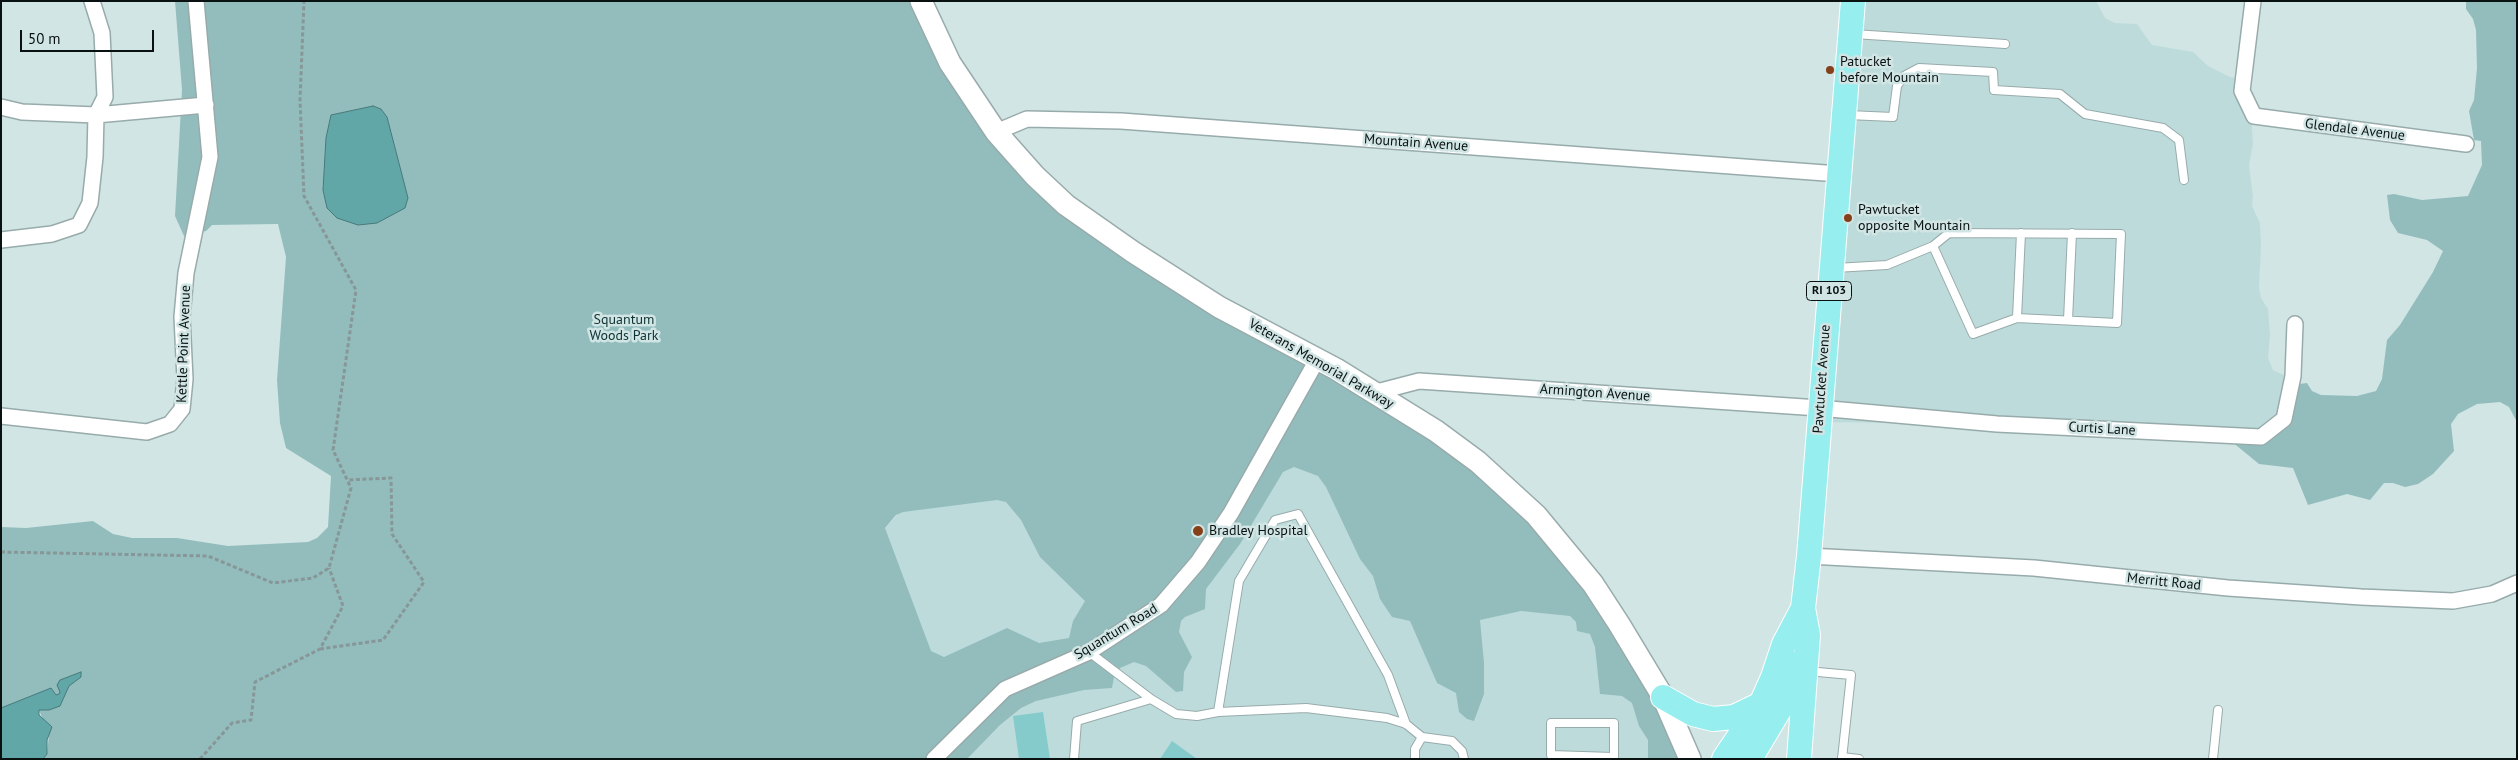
<!DOCTYPE html>
<style>
body{margin:0}
#map{position:relative;width:2518px;height:760px;overflow:hidden;background:#d1e5e5;font-family:"PT Sans",sans-serif}
canvas{display:block}
.frame{position:absolute;inset:0;border:2px solid #0a1111;pointer-events:none}
.scale{position:absolute;left:20px;top:30px;width:134px;height:22px;box-sizing:border-box;border:2px solid #0a1111;border-top:0;padding-left:6px;font-size:15px;line-height:18px;white-space:nowrap;color:#0a1111;-webkit-text-stroke:4px #d1e5e5;paint-order:stroke}
</style>
<div id="map">
<canvas width="2518" height="760"></canvas>
<div class="frame"></div>
<div class="scale">50 m</div>
</div>
<script>
const ctx = document.querySelector('canvas').getContext('2d');
ctx.lineJoin = 'round';
function paint(path, color) {
  ctx.fillStyle = color;
  ctx.fill(path, 'evenodd');
}
function toPath(rows) {
  const path = new Path2D();
  for (const r of rows) {
    path.moveTo(r[0], r[1]);
    for (let i = 2; i < r.length; i += 2) path.lineTo(r[i], r[i + 1]);
  }
  return path;
}
function strokePath(path, color, width, dash) {
  ctx.strokeStyle = color;
  ctx.lineWidth = width;
  ctx.lineCap = dash ? 'butt' : 'round';
  ctx.setLineDash(dash || []);
  ctx.stroke(path);
}
function write(font, color, halo, rows, align = 'center') {
  ctx.font = font + ' "PT Sans",sans-serif';
  ctx.lineWidth = 5;
  ctx.setLineDash([]);
  ctx.textBaseline = 'middle';
  ctx.strokeStyle = halo;
  ctx.fillStyle = color;
  for (const [text, x, y, turn = 0] of rows) {
    ctx.save();
    ctx.translate(x, y);
    ctx.rotate((+turn || 0) * Math.PI / 180);
    ctx.textAlign = isNaN(turn) ? turn : align;
    if (halo) ctx.strokeText(text, 0, 0);
    ctx.fillText(text, 0, 0);
    ctx.restore();
  }
}
const built = toPath([
 [1851,1,2096,1,2105,18,2115,23,2137,24,2152,45,2193,52,2208,66,2230,77,2241,79,2251,112,2253,144,2249,165,2253,197,2252,206,2260,223,2261,244,2259,288,2261,298,2268,309,2270,335,2268,358,2273,370,2288,377,2276,432,1994,430,1894,423,1818,422],
 [1096,437,1476,484,1630,682,1663,759,823,759,839,579,935,473]
]);
const green = toPath([
 [175,1,920,1,948,61,1072,209,1416,418,1589,578,1685,759,1648,759,1648,740,1639,726,1632,703,1622,696,1600,694,1595,647,1590,634,1577,631,1576,622,1570,616,1521,611,1480,620,1484,663,1484,694,1474,721,1467,719,1459,712,1456,693,1437,683,1410,621,1392,617,1380,599,1373,576,1360,559,1326,487,1318,476,1294,467,1283,472,1240,544,1206,589,1205,609,1185,617,1181,621,1179,632,1192,657,1184,672,1183,691,1176,692,1146,666,1134,662,1120,668,1114,677,1112,688,1084,690,1036,701,1021,708,1000,725,967,759,43,759,47,754,49,735,39,710,13,705,1,708,1,527,26,528,93,521,113,534,132,538,177,538,228,546,308,542,317,538,328,527,331,476,286,448,280,423,277,380,286,257,278,224,212,225,206,231,184,236,175,216,182,90],
 [997,500,1006,502,1021,520,1040,557,1085,601,1073,621,1069,638,1039,643,1007,628,944,657,931,651,885,528,896,515,903,512],
 [2466,1,2517,1,2517,422,2509,407,2500,402,2477,404,2458,414,2451,424,2454,451,2433,474,2418,484,2405,487,2393,483,2384,483,2370,500,2347,494,2308,505,2293,468,2259,464,2231,441,2270,436,2292,385,2307,383,2312,391,2321,395,2357,396,2376,391,2382,379,2387,340,2400,325,2433,272,2443,251,2427,240,2398,233,2390,220,2387,195,2394,194,2422,200,2468,196,2482,165,2481,141,2474,140,2469,111,2474,100,2477,68,2476,30,2473,19,2466,9]
]);
const water = toPath([
 [373,106,381,109,387,117,408,198,405,208,377,223,358,225,337,218,327,208,323,190,326,138,331,115,373,106],
 [81,672,81,677,69,686,60,706,49,710,39,710,39,715,52,727,47,740,47,754,43,759,1,759,1,708,51,688,56,695,59,694,60,692,57,685,60,680,81,672]
]);
const building = toPath([
 [1043,712,1050,759,1019,759,1013,716],
 [1172,741,1197,759,1160,759]
]);
const path = toPath([
 [1,552,208,556,273,583,313,578,329,568,351,488,333,450,356,290,304,196,300,100,304,1],
 [320,649,383,640,424,582,392,534,391,478,347,480],
 [200,759,232,723,251,720,255,682,320,649,343,606,329,568]
]);
const service = toPath([
 [1854,34,2005,44],
 [1848,115,1893,117,1897,86,1904,76,1919,68,1993,72,1994,90,2060,94,2085,114,2163,128,2179,140,2184,180],
 [1835,268,1887,265,1933,246,1949,233,2121,234,2117,323,2017,318,1973,334,1933,246],
 [2017,318,2021,233],
 [2068,320,2072,233],
 [1089,652,1151,699,1176,714,1197,716,1218,712,1306,708,1387,718,1406,724,1422,737,1452,741,1462,751,1464,759],
 [1807,671,1851,675,1842,759],
 [1218,712,1239,581,1275,520,1298,514,1388,675,1406,724],
 [1613,757,1551,755,1551,723,1614,723,1614,759],
 [1842,757,1859,759],
 [1074,759,1077,721,1151,699],
 [1415,759,1415,749,1422,737],
 [2213,759,2218,710]
]);
const minor = toPath([
 [2253,1,2242,91,2254,116,2466,144],
 [1,107,22,112,96,115,206,105],
 [996,132,1027,119,1121,121,1839,174],
 [1,240,52,234,79,225,90,203,95,157,96,115,105,97,102,33,92,1],
 [1373,393,1419,381,1819,408,1997,424,2261,437,2284,419,2293,376,2295,324],
 [1,416,147,432,170,424,182,409,185,379,182,317,186,273,210,157,196,1],
 [1809,556,2034,568,2228,588,2361,597,2453,601,2492,594,2517,583],
 [934,759,1005,689,1089,652,1161,605,1198,562,1231,513,1317,360]
]);
const secondary = toPath([
 [921,1,950,63,996,132,1035,176,1066,205,1133,252,1219,307,1336,369,1436,431,1478,462,1536,515,1593,584,1619,624,1663,697,1690,759]
]);
const primary = toPath([
 [1663,697,1693,714,1713,719,1734,717,1761,704],
 [1724,759,1761,704,1773,677,1784,644,1803,608],
 [1750,759,1784,702,1798,663],
 [1799,759,1808,635,1803,608,1809,556,1853,1]
]);
const markers = [
 [1830,70,5,"#853f19"],
 [1848,218,5,"#853f19"],
 [1198,531,6,"#853f19"]
];
const shields = [
 [1829,291,45]
];
const shieldNames = [
 ["RI 103",1829,291]
];
const poiNames = [
 ["Patucket",1840,62],
 ["before Mountain",1840,78],
 ["Pawtucket",1858,210],
 ["opposite Mountain",1858,226],
 ["Bradley Hospital",1209,531]
];
const streetNames = [
 ["Glendale Avenue",2355,130,7],
 ["Mountain Avenue",1416,143,4],
 ["Kettle Point Avenue",184,344,-88],
 ["Veterans Memorial Parkway",1321,364,30],
 ["Pawtucket Avenue",1822,379,-86],
 ["Armington Avenue",1595,393,4],
 ["Curtis Lane",2102,429,3],
 ["Merritt Road",2164,582,6],
 ["Squantum Road",1116,632,-31]
];
const parkNames = [
 ["Squantum",624,320],
 ["Woods Park",624,336]
];
paint(built, '#bedbdb');
paint(green, '#93bdbd');
paint(water, '#62a7a8');
strokePath(water, '#487a7b', 1);
paint(building, '#85cbcb');
strokePath(service, '#98abab', 10);
strokePath(minor, '#98abab', 18);
strokePath(secondary, '#98abab', 24);
strokePath(primary, '#fff', 26);
strokePath(path, '#879696', 3, [4, 2.5]);
strokePath(service, '#fff', 8);
strokePath(minor, '#fff', 15);
strokePath(secondary, '#fff', 21);
strokePath(primary, '#97eeef', 24);
for (const [x, y, r, color] of markers) {
  const dot = new Path2D();
  dot.arc(x, y, r, 0, 2 * Math.PI);
  ctx.fillStyle = color;
  ctx.fill(dot);
  strokePath(dot, '#d1e5e5', 2);
}
for (const [x, y, w] of shields) {
  const box = new Path2D();
  box.roundRect(x - w / 2, y - 9.5, w, 19, 4);
  ctx.fillStyle = '#d1e5e5';
  ctx.fill(box);
  strokePath(box, '#0a1111', 1);
}
write('bold 12px', '#0a1111', null, shieldNames);
write('14px', '#0a1111', '#d1e5e5', poiNames, 'left');
write('14px', '#0a1111', '#d1e5e5', streetNames);
write('14px', '#0d3132', '#d1e5e5', parkNames);
</script>
